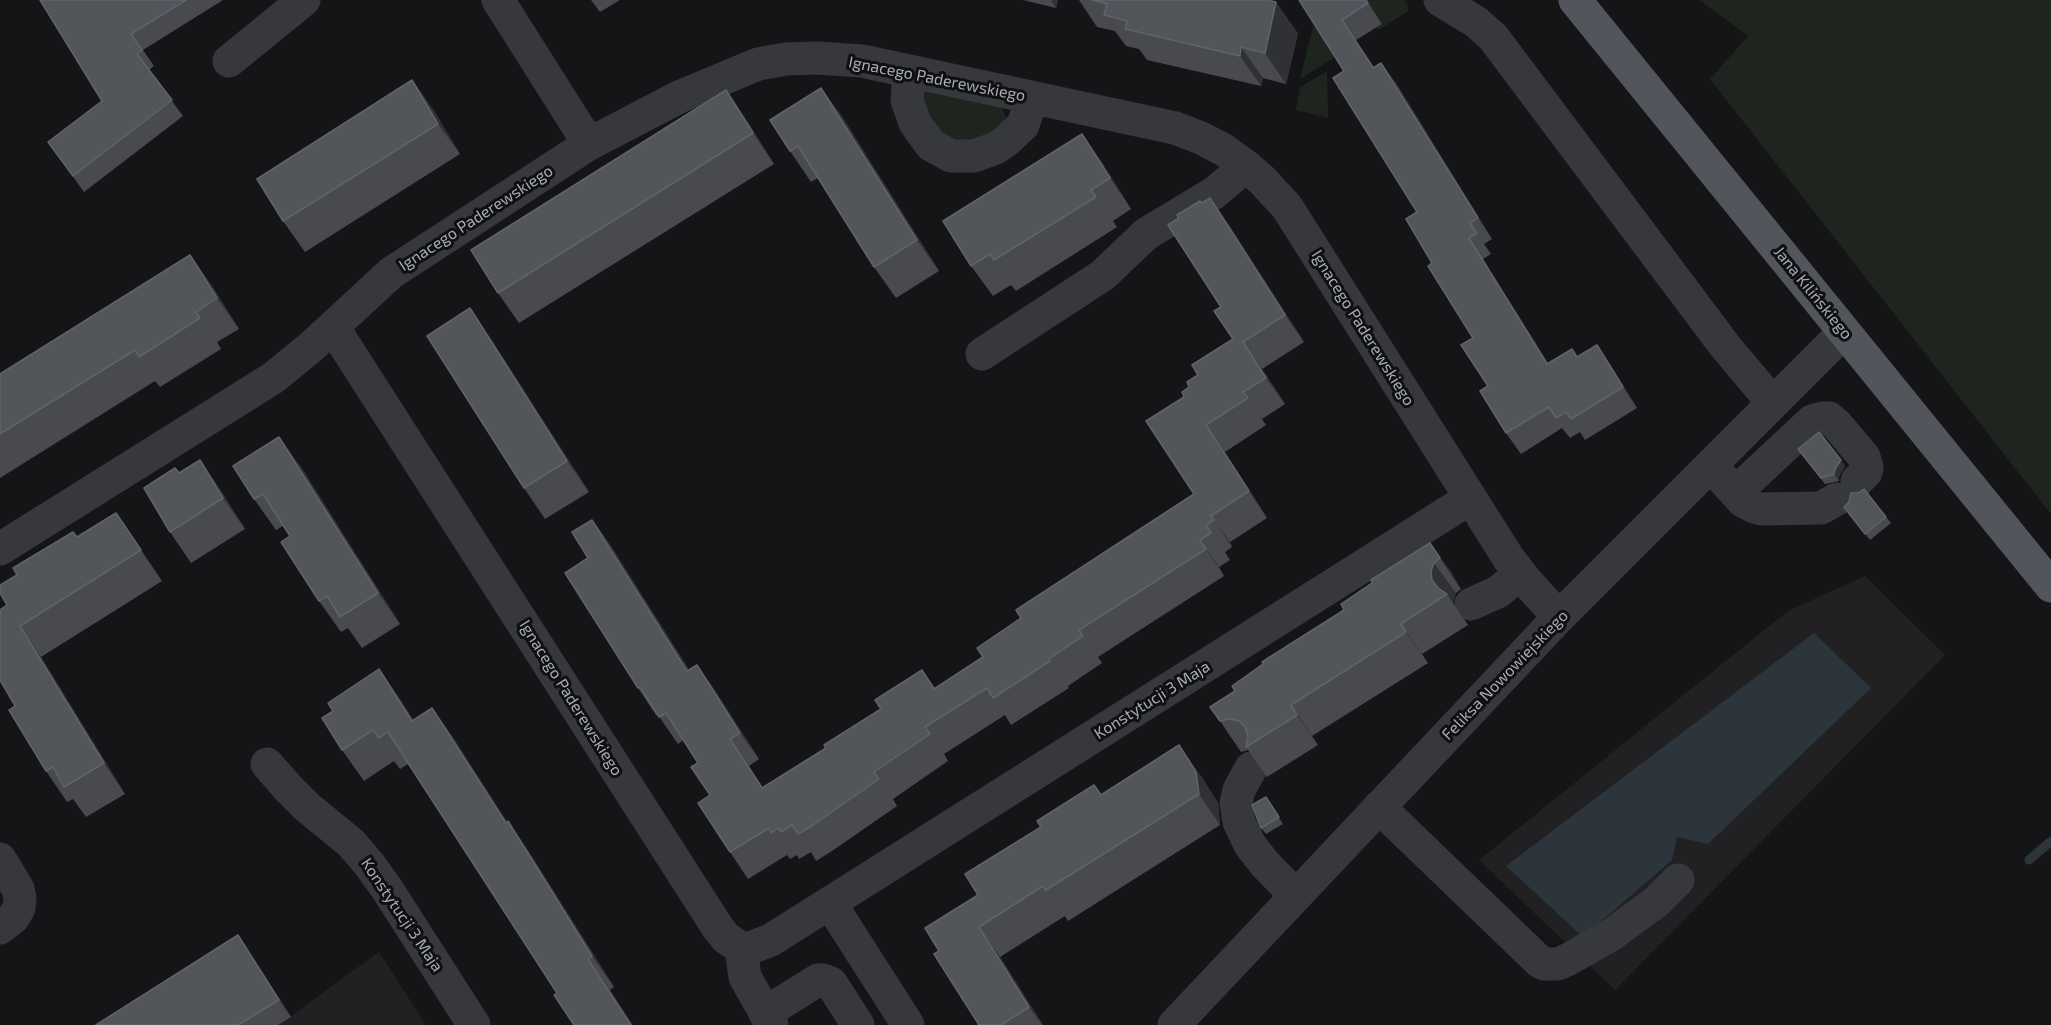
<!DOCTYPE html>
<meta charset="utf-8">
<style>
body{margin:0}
canvas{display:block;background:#151517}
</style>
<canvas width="2051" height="1025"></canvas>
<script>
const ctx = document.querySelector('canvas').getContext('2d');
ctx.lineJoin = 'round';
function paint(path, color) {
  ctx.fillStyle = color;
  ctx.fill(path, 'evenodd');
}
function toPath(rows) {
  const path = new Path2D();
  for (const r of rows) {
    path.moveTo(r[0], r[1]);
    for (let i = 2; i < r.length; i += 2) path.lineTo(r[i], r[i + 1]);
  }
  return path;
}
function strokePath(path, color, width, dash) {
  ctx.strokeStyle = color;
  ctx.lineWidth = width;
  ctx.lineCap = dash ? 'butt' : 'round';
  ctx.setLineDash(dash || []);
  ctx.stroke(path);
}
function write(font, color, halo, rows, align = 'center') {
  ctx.font = font + ' "Exo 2",sans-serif';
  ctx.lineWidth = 6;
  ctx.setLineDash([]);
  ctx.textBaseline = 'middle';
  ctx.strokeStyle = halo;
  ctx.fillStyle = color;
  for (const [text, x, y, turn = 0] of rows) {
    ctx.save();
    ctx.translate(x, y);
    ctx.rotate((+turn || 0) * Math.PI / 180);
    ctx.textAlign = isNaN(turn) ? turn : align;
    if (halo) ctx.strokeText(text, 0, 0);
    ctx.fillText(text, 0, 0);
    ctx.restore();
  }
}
const built = toPath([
 [1865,576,1945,655,1615,990,1479,860,1788,611],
 [379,952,426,1025,135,1025,250,953,291,1016]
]);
const green = toPath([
 [1367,0,1404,0,1408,6,1408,11,1379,30,1377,27,1382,24],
 [1699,0,2051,0,2051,514,1710,79,1748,36],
 [1314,24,1335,57,1300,79],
 [1327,71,1328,118,1296,110,1300,87],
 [924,91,1001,105,1007,120,999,135,949,145,918,98]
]);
const water = toPath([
 [1814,633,1871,688,1708,844,1677,837,1672,860,1583,937,1506,866]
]);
const stream = toPath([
 [2029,860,2051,841]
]);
const minor = toPath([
 [498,0,589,144],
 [1440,0,1476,22,1493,37,1725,346,1772,402],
 [229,61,304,0],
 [909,71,907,100,915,123,931,145,951,156,974,156,996,148,1006,141,1023,125,1032,98],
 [333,327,718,928,726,938,741,948,750,948,771,940,1469,499],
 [982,354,1103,275,1146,234,1214,193,1246,166],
 [1722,478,1743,501,1754,507,1761,509,1821,508,1837,499],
 [1736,492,1812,421,1823,418,1829,418,1837,425,1864,457,1867,467,1866,472,1857,481],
 [0,549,273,378,311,347,391,273,589,144,679,97,758,64,786,59,817,58,862,61,1175,128,1201,138,1224,150,1246,166,1262,180,1287,207,1509,559,1527,582,1559,617],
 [1471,604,1498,592,1520,574],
 [267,764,289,789,307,807,351,843,369,864,387,889,474,1025],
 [1251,768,1239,790,1236,803,1239,822,1250,845,1265,864,1295,895],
 [1379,807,1539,961,1544,964,1558,964,1569,959,1611,935,1656,902,1678,880],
 [0,859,18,889,20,898,19,908,13,918,0,928],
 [830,903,908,1025],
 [741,948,745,977,772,1025],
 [765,1013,818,980,823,980,831,983,858,1025],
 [1174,1025,1559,617,1844,332]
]);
const major = toPath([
 [1575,0,2051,586]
]);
const wall = toPath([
 [40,0,223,0,143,50,154,66,149,70,183,116,84,192,48,142,102,101],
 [591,0,620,0,600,12],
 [1023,0,1058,0,1056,8],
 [1079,0,1092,0,1298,33,1286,84,1263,78,1261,86,1147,60,1139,49,1126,46,1115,31,1097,27],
 [1299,0,1367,0,1382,24,1356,40,1374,67,1396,83,1492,239,1484,244,1491,254,1483,259,1548,363,1572,349,1577,357,1597,345,1611,366,1637,408,1585,440,1580,432,1570,438,1562,428,1521,454,1506,433,1488,386,1473,338,1432,263,1417,212,1344,71],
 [412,80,434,111,460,154,305,252,283,221],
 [821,88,843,118,939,271,896,298,874,267,818,178,811,182,790,151],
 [726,90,747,121,774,164,519,323,498,293],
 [1082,134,1103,164,1131,209,1113,221,1117,227,1016,291,1011,285,993,296,971,266],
 [1210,198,1229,225,1304,342,1262,369,1285,404,1262,419,1266,425,1225,452,1267,518,1230,542,1232,547,1225,552,1230,560,1219,567,1224,576,1098,657,1102,663,1068,686,1069,688,1011,725,1005,715,944,754,948,761,893,799,897,806,832,851,816,861,811,852,799,859,797,855,790,859,787,855,748,879,730,852,698,763,683,740,678,744,658,715,656,715,638,688,592,520,611,546,689,670,697,665,716,692,759,759,749,766,763,788,826,748,881,709,922,670,935,688,983,657,1021,618,1194,494,1184,397,1189,387,1198,375,1233,339,1221,307,1202,203],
 [190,255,212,286,239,329,217,342,221,349,160,387,155,381,0,478,0,374],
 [491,339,589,492,545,519,524,488],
 [1798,449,1841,460,1845,466,1839,476,1839,481,1825,484],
 [200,460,221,491,245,529,191,563,170,532,179,473],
 [301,467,400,624,362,648,348,628,341,632,319,601,290,536,283,526,276,530,254,499],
 [1844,507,1886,517,1891,523,1870,540],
 [116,513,162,581,41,657,125,794,86,817,73,799,67,802,46,771,15,706,7,605,17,575],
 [1430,543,1461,589,1456,593,1453,603,1468,625,1422,654,1428,663,1312,736,1318,745,1267,777,1248,750,1241,752,1220,721,1235,691,1344,610],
 [379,669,413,720,432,708,454,739,507,822,529,852,614,987,610,990,557,993,408,764,400,769,394,761,364,781,342,750,333,711],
 [1201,776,1218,803,1220,825,1068,921,1065,916,1000,957,1043,1025,979,1025,939,951,978,895,1101,795],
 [1266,797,1283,824,1266,834,1261,828],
 [250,953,291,1017,278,1025,96,1025]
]);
const shadedWall = toPath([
 [1051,0,1058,0,1056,8],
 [1366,0,1367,0,1382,24],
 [1276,2,1298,33,1286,84,1265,53],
 [1342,20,1356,40,1387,88,1373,68],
 [1241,47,1263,78,1261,86,1240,56],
 [1381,63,1396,83,1492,239,1478,218],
 [412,80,434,111,460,154,438,124],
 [821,88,843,118,939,271,917,240],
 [726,90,747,121,774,164,753,133],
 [1082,134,1103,164,1131,209,1110,178],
 [1210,198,1229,225,1304,342,1285,315],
 [1469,238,1483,259,1561,385,1547,364],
 [190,255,212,286,239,329,217,298],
 [470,308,491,339,589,492,567,461],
 [1243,342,1262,369,1285,404,1266,378],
 [1597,345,1611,366,1637,408,1623,387],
 [1206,425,1225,452,1267,518,1249,491],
 [279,437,301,467,400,624,378,593],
 [200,460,221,491,245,529,223,498],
 [1841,460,1845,466,1839,476,1839,481,1834,474,1835,469],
 [1211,516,1230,542,1232,547,1214,520],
 [592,520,611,546,706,698,687,671],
 [1200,540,1219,567,1224,576],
 [1430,543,1452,573,1461,589,1440,558],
 [1434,563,1456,593,1453,603,1447,594,1443,596,1432,580,1431,571],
 [1401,624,1422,654,1428,663,1406,632],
 [20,626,41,657,125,794,104,763],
 [697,665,716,692,759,759,740,733],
 [379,669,400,699,434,751,412,721],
 [1291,705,1312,736,1318,745,1297,715],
 [432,708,454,739,527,853,506,823],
 [730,739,749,766,780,815,762,788],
 [1179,745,1201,776,1218,803,1220,825,1199,794],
 [508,821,529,852,614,987,592,956],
 [979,927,1000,957,1043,1025,1042,1025,1029,1007],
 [238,935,250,953,291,1017,279,1000],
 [588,959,610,990,633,1025,631,1025]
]);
const building = toPath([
 [40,0,186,0,131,34,142,50,137,54,172,100,73,176,48,142,102,101,40,0],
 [1092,0,1267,0,1276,2,1265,53,1241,47,1240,56,1125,29,1127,21,1104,15,1107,4,1092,0],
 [1299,0,1366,0,1368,3,1342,20,1373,68,1381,63,1478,218,1470,223,1477,233,1469,238,1547,364,1572,349,1577,357,1597,345,1623,387,1571,419,1566,412,1556,418,1549,407,1506,433,1480,391,1488,386,1461,345,1473,338,1428,266,1432,263,1406,219,1417,212,1333,78,1344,71,1299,0],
 [412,80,438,124,283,221,257,179,412,80],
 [821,88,917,240,874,267,798,146,790,151,770,120,821,88],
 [726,90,753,133,498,293,471,250,726,90],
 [1082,134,1110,178,1091,190,1096,197,994,260,990,254,971,266,943,221,1082,134],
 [1210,198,1285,315,1243,342,1266,378,1243,392,1248,398,1206,425,1249,491,1211,516,1214,520,1206,525,1211,533,1200,540,1206,549,1079,630,1083,636,1049,659,1050,661,993,698,987,688,925,727,930,734,874,772,879,779,813,825,798,834,792,825,781,832,778,828,771,833,769,828,730,852,698,803,710,795,691,767,698,763,666,713,659,717,640,687,638,688,565,573,588,558,572,532,592,520,687,671,697,665,740,733,730,739,762,788,826,748,824,745,881,709,875,700,922,670,934,689,983,657,977,648,1021,618,1016,610,1194,494,1146,421,1184,397,1182,392,1189,387,1187,382,1198,375,1192,365,1233,339,1214,311,1221,307,1168,225,1179,218,1177,215,1200,201,1202,203,1210,198],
 [190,255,217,298,196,312,200,318,139,357,135,350,0,434,0,374,190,255],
 [470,308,567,461,524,488,427,336,470,308],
 [1819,432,1841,460,1835,469,1834,474,1821,478,1798,449,1819,432],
 [279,437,378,593,340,617,327,596,319,601,281,542,290,536,263,494,254,499,233,466,279,437],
 [200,460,223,498,170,532,144,488,175,468,179,473,200,460],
 [1864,489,1886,517,1865,534,1844,507,1849,502,1851,493,1858,493,1864,489],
 [116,513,141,550,20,626,104,763,64,787,53,767,46,771,9,710,15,706,0,680,0,610,7,605,0,593,0,585,17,575,13,568,73,532,77,537,116,513],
 [1430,543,1440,558,1434,563,1431,571,1432,580,1438,588,1447,594,1401,624,1406,632,1291,705,1297,715,1246,747,1248,736,1245,727,1239,721,1230,719,1220,721,1210,707,1235,691,1232,686,1263,664,1262,662,1344,610,1341,604,1372,583,1371,580,1430,543],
 [379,669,412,721,432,708,506,823,508,821,592,956,588,959,631,1025,574,1025,554,995,557,993,388,732,379,738,373,730,342,750,322,718,333,711,328,703,379,669],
 [1179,745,1196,772,1199,794,1046,890,1043,886,979,927,1029,1007,1001,1025,979,1025,934,954,939,951,925,928,978,895,965,874,1041,827,1037,821,1094,785,1101,795,1179,745],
 [1266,797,1279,817,1261,828,1252,805,1266,797],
 [238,935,279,1000,238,1025,96,1025,238,935]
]);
const streetNames = [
 ["Ignacego Paderewskiego",937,79,11],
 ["Ignacego Paderewskiego",476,218,-33],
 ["Jana Kilińskiego",1813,293,51],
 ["Ignacego Paderewskiego",1363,328,58],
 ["Feliksa Nowowiejskiego",1505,675,-46],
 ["Ignacego Paderewskiego",571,698,58],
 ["Konstytucji 3 Maja",1152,700,-32],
 ["Konstytucji 3 Maja",402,915,56]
];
paint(built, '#212124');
paint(green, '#1d251e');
paint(water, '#2b353b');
strokePath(stream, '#2b353b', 9);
strokePath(minor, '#36383c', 33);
strokePath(major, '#52555b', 33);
paint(wall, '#484a4f');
paint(shadedWall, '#2f3134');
paint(building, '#52555a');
strokePath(building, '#606369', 1.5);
write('16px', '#a7adb7', '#101012', streetNames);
</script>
